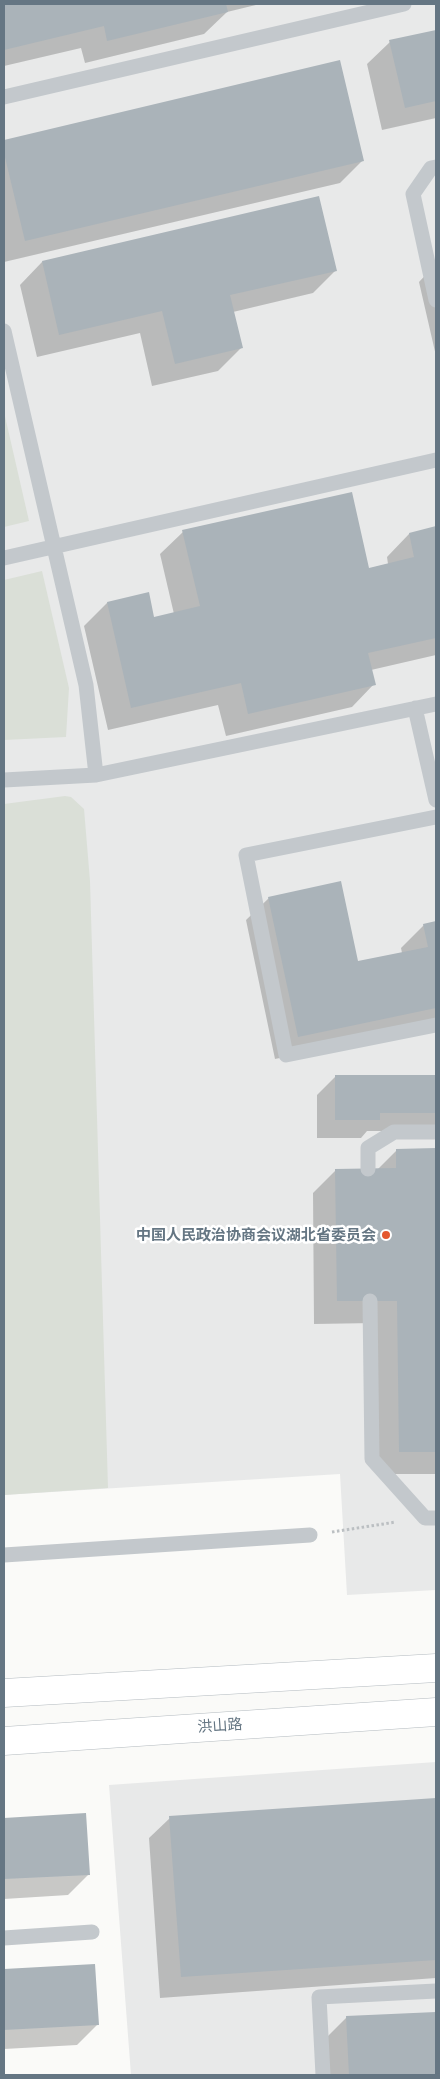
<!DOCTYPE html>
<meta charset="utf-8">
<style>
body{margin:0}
#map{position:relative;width:440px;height:2079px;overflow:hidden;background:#fafaf8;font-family:"Alegreya Sans",sans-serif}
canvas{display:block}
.frame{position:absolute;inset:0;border:5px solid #657683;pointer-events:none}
</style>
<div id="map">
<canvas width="440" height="2079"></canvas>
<div class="frame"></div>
</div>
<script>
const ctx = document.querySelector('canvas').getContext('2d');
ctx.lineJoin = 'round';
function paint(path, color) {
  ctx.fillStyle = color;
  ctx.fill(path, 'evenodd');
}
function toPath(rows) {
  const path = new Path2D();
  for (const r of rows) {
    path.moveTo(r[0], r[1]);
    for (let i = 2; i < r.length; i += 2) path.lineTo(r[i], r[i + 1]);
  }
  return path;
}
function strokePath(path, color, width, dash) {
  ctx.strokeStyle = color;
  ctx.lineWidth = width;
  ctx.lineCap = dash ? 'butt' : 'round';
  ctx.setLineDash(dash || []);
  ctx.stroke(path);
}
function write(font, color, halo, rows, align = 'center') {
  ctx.font = font + ' "Alegreya Sans","Noto Sans SC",sans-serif';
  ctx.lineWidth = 5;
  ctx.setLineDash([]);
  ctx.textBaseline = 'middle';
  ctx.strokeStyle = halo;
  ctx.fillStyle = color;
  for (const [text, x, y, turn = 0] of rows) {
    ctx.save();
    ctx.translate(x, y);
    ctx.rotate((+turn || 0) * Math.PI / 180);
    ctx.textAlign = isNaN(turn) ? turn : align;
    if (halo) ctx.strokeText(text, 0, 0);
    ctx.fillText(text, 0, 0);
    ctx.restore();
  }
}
const built = toPath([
 [4,4,436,4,436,1590,347,1595,340,1474,4,1495],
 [436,1762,436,2075,131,2075,109,1785]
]);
const green = toPath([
 [4,412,29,521,4,527],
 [42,571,69,688,66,737,4,740,4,580],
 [65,796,71,797,84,809,90,881,108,1488,4,1495,4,804]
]);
const shadow = toPath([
 [4,4,260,4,227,12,204,34,85,63,81,48,4,66],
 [436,31,436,118,382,130,367,64,390,42],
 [339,62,363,160,340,183,4,262,4,141],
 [42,262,336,270,313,293,233,312,241,348,218,371,152,386,140,333,37,357,20,285],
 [436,264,436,356,419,282],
 [436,528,436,655,371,670,374,684,352,707,226,736,218,705,108,730,84,626,107,603,148,594,153,618,174,614,160,554,183,532,368,569,388,564,387,557,409,534],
 [269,898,357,963,402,953,401,948,424,925,436,922,436,1025,275,1059,246,920],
 [336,1076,436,1076,436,1131,367,1131,361,1138,317,1138,317,1095],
 [436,1149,436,1525,435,1474,377,1474,375,1323,314,1324,313,1193,336,1170,377,1170,397,1150],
 [436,1799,436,1978,160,1998,149,1838,170,1818],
 [85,1814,89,1874,68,1895,4,1899,4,1819],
 [94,1965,98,2024,77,2045,4,2049,4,1970],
 [436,2013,436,2075,328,2075,326,2038,347,2017]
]);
const building = toPath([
 [4,4,226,4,228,12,107,41,104,26,4,50],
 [436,30,436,101,405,108,389,40],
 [340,60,364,161,25,241,4,153,4,140],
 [319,196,337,271,230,295,243,348,175,364,162,311,59,335,42,261],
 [352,492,369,568,414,557,409,533,436,526,436,638,368,653,376,685,248,714,241,683,131,708,107,602,149,592,154,617,200,606,182,530],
 [341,881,358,961,428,947,423,924,436,921,436,1008,298,1037,268,897],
 [335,1075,436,1075,436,1113,380,1113,380,1120,335,1120],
 [436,1148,436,1452,399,1452,397,1301,337,1301,335,1169,396,1168,396,1149],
 [436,1798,436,1960,181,1977,169,1816],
 [86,1813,90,1875,4,1879,4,1818],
 [95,1964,99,2025,4,2030,4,1969],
 [436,2012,436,2075,349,2075,346,2016]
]);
const path = toPath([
 [332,1532,396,1522]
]);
const lane = toPath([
 [4,97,404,4],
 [436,167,431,168,413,194,436,300],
 [4,331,86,685,96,775],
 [4,558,436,460],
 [415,708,436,800],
 [4,780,96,775,436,704],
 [436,817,246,855,286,1055,436,1025],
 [368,1169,368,1148,394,1132,436,1132],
 [370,1301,372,1459,425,1518,436,1518],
 [4,1555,310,1535],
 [4,1938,92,1932],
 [323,2075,319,1997,436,1991]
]);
const secondary = toPath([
 [4,1693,436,1668],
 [4,1741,436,1712]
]);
const markers = [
 [386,1235,5,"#e4572e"]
];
const poiNames = [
 ["中国人民政治协商会议湖北省委员会",376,1235]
];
const streetNames = [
 ["洪山路",220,1726,-4]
];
paint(built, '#e8e9e9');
paint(green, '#dadfd7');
paint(shadow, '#0003');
paint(building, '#aab3b9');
strokePath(secondary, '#b3babf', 29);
strokePath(path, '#bbbfc2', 3, [2.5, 2.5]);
strokePath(lane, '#c3c8cc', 15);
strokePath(secondary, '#fff', 28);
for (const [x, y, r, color] of markers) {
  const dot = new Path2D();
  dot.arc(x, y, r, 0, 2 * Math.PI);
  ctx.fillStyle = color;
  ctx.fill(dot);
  strokePath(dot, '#fff', 2);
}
write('bold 15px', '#657683', '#fff', poiNames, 'right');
write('15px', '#657683', '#fff', streetNames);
</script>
